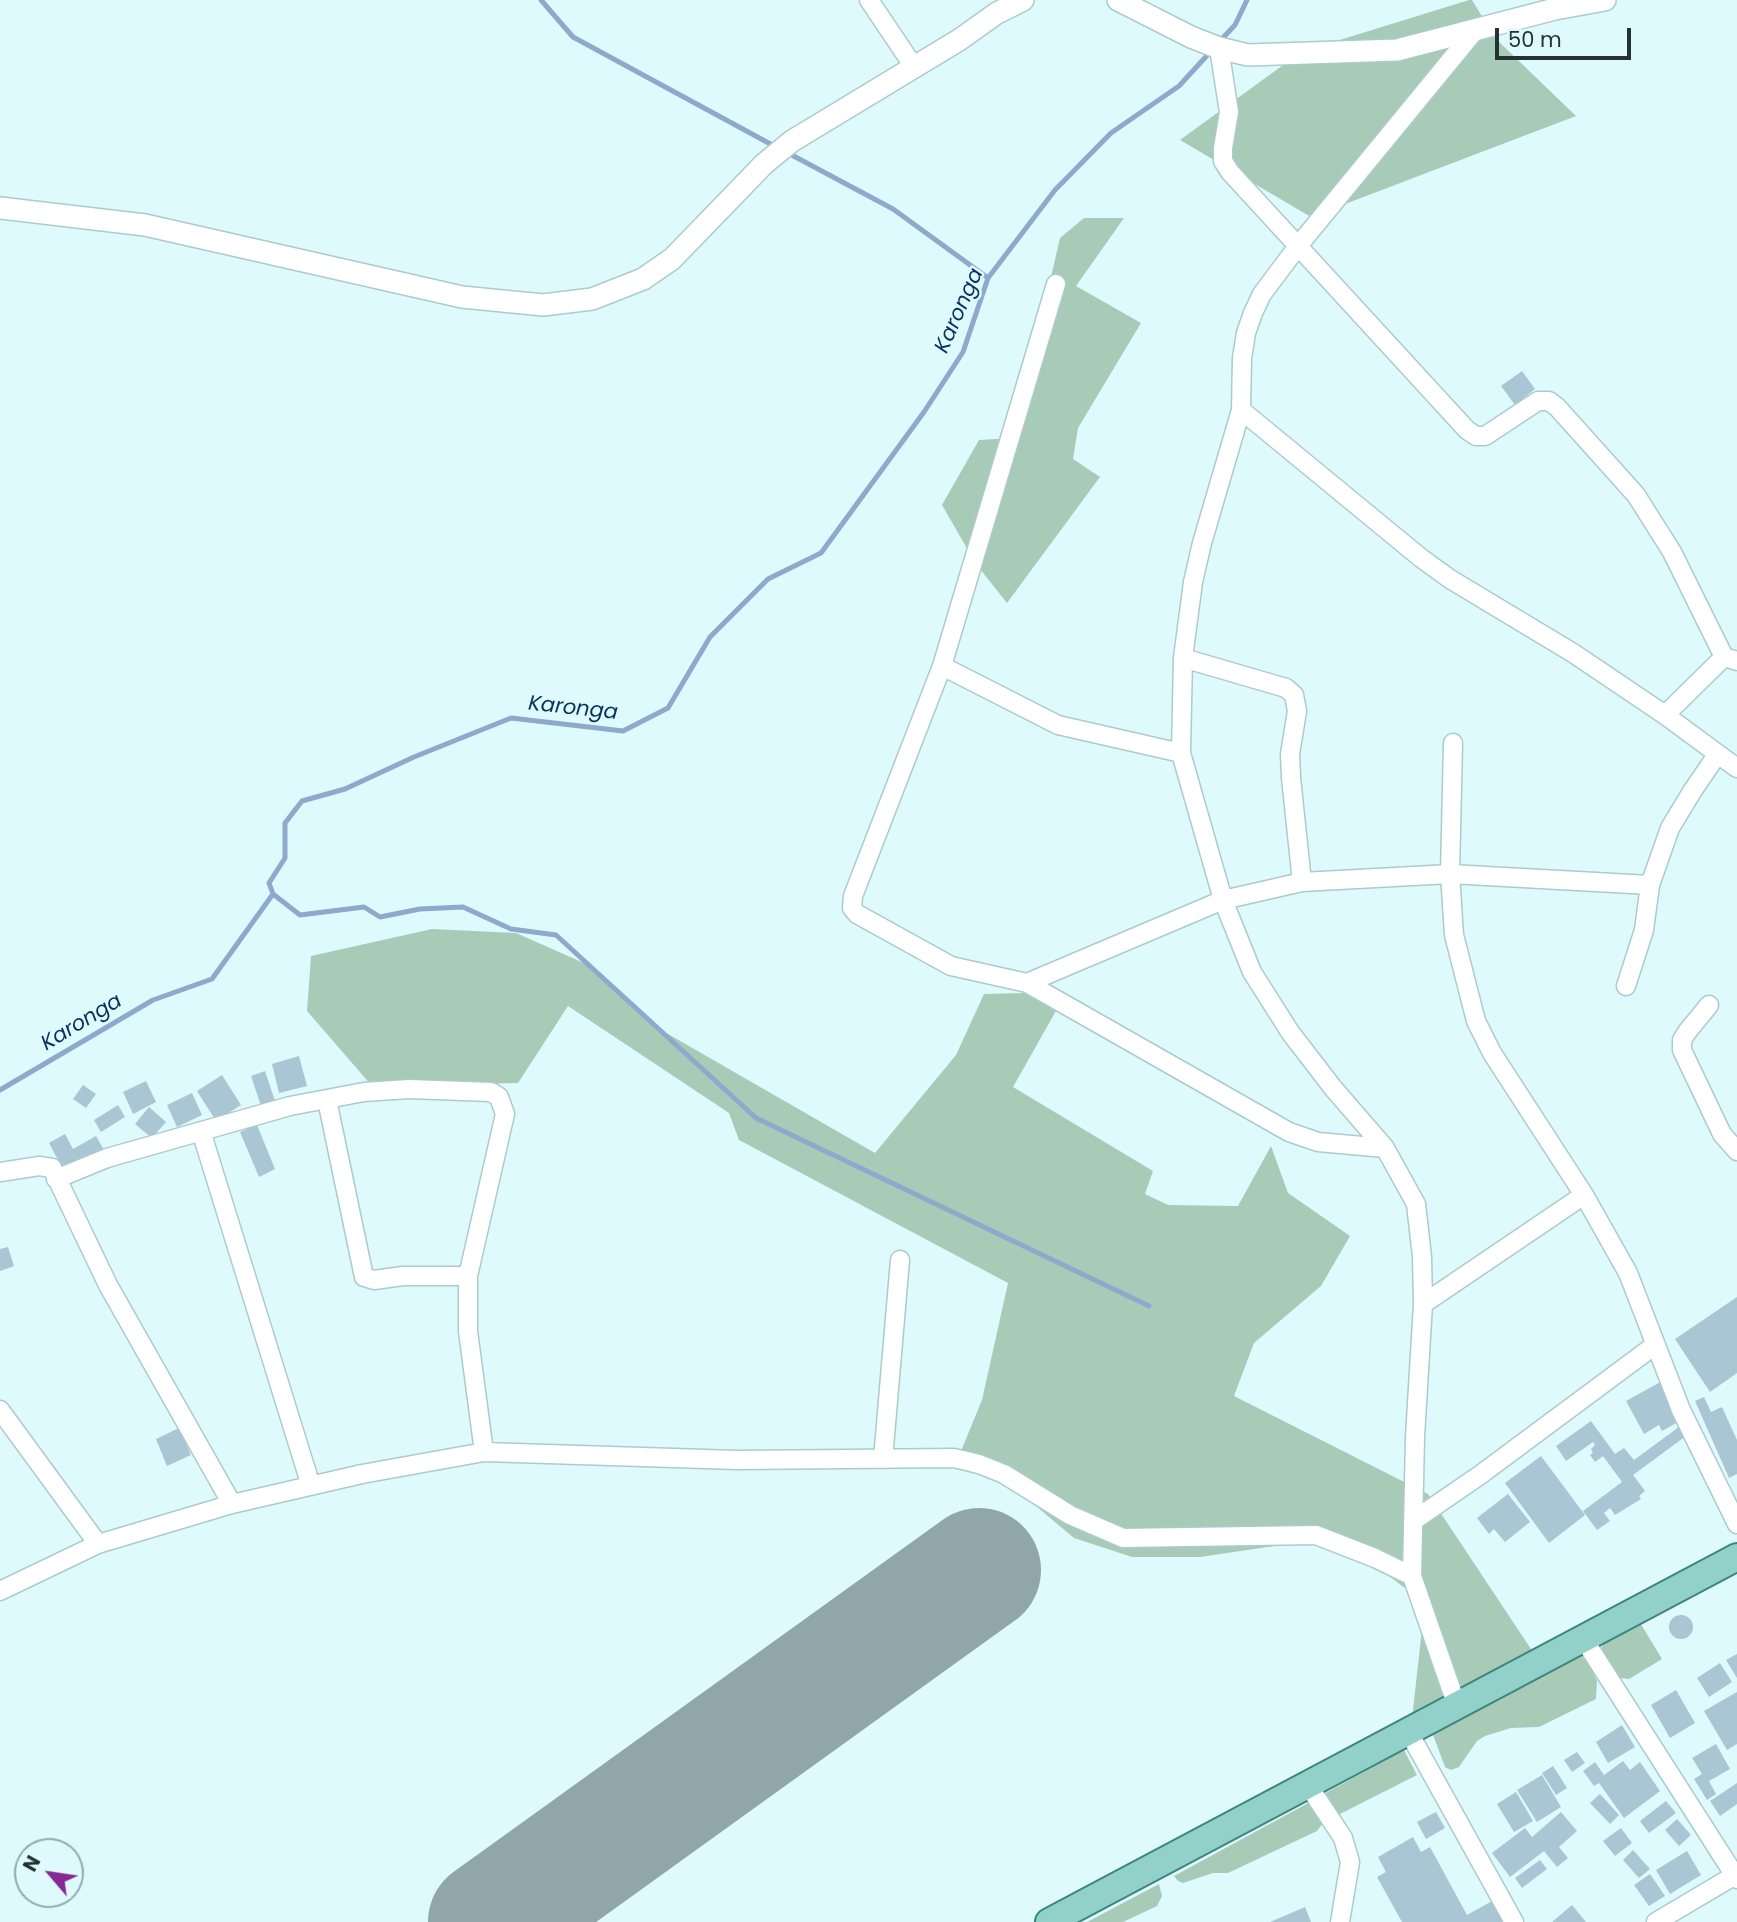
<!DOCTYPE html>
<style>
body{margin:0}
#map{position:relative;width:1737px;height:1922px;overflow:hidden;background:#dffafd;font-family:Poppins,sans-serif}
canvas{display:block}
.north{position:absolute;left:14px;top:1838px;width:70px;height:70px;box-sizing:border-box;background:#dffafd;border:2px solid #95aaac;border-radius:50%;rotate:299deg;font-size:19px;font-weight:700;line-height:28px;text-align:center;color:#253233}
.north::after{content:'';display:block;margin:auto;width:24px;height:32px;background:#872994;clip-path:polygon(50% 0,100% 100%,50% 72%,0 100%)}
.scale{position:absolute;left:1495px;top:28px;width:136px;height:32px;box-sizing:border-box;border:4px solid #253233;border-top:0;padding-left:9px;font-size:21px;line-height:24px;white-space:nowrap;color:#253233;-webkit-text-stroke:5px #dffafd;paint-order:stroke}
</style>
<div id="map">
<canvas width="1737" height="1922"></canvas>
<div class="north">N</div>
<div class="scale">50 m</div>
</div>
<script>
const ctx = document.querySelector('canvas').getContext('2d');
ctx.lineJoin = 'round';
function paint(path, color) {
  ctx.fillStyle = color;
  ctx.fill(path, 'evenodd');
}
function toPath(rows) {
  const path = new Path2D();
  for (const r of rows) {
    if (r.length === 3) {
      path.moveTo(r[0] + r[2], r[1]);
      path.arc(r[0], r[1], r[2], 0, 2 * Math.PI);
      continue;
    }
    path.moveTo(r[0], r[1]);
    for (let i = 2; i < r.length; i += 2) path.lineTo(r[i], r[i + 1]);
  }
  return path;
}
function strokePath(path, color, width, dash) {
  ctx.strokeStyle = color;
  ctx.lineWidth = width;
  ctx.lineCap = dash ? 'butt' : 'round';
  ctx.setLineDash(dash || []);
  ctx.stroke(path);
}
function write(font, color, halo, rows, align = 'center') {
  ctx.font = font + ' Poppins,sans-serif';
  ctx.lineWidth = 5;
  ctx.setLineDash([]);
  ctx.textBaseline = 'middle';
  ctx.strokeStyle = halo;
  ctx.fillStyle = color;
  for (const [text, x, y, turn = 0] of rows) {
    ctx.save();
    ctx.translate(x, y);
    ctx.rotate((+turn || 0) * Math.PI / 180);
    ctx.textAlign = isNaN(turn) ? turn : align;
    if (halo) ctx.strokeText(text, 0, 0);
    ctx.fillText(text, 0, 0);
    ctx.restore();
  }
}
const green = toPath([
 [1469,0,1472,0,1495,38,1576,116,1311,217,1180,140,1301,52],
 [1084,218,1124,218,1076,286,1141,323,1078,428,1073,459,1100,477,1007,603,976,564,942,505,979,440,1014,438,1060,238],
 [432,929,516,933,593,967,649,1023,875,1153,956,1055,984,994,1027,993,1056,1011,1013,1087,1153,1171,1145,1194,1168,1205,1238,1206,1271,1146,1288,1193,1350,1236,1321,1286,1254,1343,1234,1396,1428,1494,1535,1655,1412,1719,1424,1611,1414,1595,1364,1557,1315,1540,1200,1557,1132,1557,1074,1538,1018,1491,961,1451,982,1400,1008,1283,739,1140,729,1113,568,1006,518,1083,372,1086,307,1011,311,956],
 [1639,1621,1662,1659,1629,1679,1621,1678,1616,1676,1603,1656,1602,1647,1604,1640],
 [1584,1651,1597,1681,1596,1699,1539,1727,1511,1728,1485,1736,1477,1741,1459,1767,1451,1770,1445,1767,1433,1735],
 [1404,1750,1417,1775,1338,1815,1324,1794],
 [1310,1802,1323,1823,1317,1831,1228,1873,1213,1873,1183,1883,1178,1881,1174,1876],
 [1159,1884,1162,1896,1157,1906,1123,1922,1087,1922]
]);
const stream = toPath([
 [541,0,573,37,776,147],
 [1219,42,1235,25,1247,0],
 [788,153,893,209,988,278],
 [273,894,300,915,364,907,380,917,420,909,463,907,511,929,556,935,756,1118,1149,1306],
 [0,1090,153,1000,212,979,273,894,269,883,285,858,285,823,302,801,345,789,414,757,511,718,623,731,668,708,710,637,768,579,821,553,924,412,963,352,988,278,1055,190,1111,133,1179,86,1213,49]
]);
const runway = toPath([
 [490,1922,979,1570]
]);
const building = toPath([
 [1522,371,1535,389,1515,405,1501,386],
 [299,1056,307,1086,279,1093,272,1064],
 [265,1071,275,1101,261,1106,251,1076],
 [222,1075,241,1105,216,1121,197,1091],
 [146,1081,156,1102,133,1114,123,1092],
 [83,1085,96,1094,86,1108,73,1099],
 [192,1093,202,1115,177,1127,167,1105],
 [118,1105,125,1117,101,1132,94,1120],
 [149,1107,166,1122,152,1138,135,1124],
 [257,1125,275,1169,259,1177,240,1132],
 [65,1134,73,1149,96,1136,104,1150,65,1173,49,1143],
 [8,1247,14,1266,0,1271,0,1249],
 [1737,1297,1737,1373,1710,1392,1675,1339],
 [1664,1380,1676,1400,1668,1404,1678,1422,1662,1431,1659,1425,1644,1434,1626,1401],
 [1704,1397,1711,1412,1722,1407,1737,1440,1737,1474,1729,1478,1695,1401],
 [1591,1421,1615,1454,1624,1448,1634,1460,1683,1424,1690,1433,1633,1475,1645,1491,1639,1496,1641,1499,1615,1515,1610,1508,1604,1513,1610,1521,1597,1530,1583,1511,1622,1482,1603,1456,1595,1462,1590,1455,1593,1453,1591,1449,1595,1445,1593,1442,1566,1461,1556,1446],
 [179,1428,191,1455,167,1466,156,1439],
 [1541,1456,1585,1515,1549,1543,1505,1483],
 [1508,1494,1530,1522,1505,1542,1494,1529,1489,1534,1477,1518],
 [1681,1627,12],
 [1737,1654,1737,1678,1726,1660],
 [1720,1663,1732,1682,1709,1697,1697,1678],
 [1676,1690,1695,1723,1670,1738,1651,1705],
 [1737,1692,1737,1744,1727,1750,1704,1711],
 [1622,1725,1635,1747,1608,1763,1596,1742],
 [1716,1744,1730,1769,1709,1781,1716,1794,1707,1800,1694,1779,1702,1774,1692,1758],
 [1577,1752,1585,1763,1572,1772,1564,1760],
 [1623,1761,1630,1770,1640,1762,1660,1791,1624,1818,1599,1783,1594,1786,1583,1771,1595,1762,1604,1775],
 [1553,1766,1567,1788,1556,1795,1542,1773],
 [1542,1775,1561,1807,1537,1822,1517,1790],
 [1737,1783,1737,1804,1720,1816,1710,1801],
 [1516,1792,1533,1821,1514,1832,1497,1804],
 [1600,1794,1619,1815,1610,1824,1590,1803],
 [1666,1801,1676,1813,1649,1833,1640,1821],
 [1436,1812,1445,1828,1426,1839,1417,1822],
 [1561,1812,1577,1831,1559,1847,1568,1858,1557,1867,1544,1851,1510,1877,1492,1853,1525,1828,1532,1837],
 [1677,1819,1691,1835,1679,1846,1665,1830],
 [1621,1828,1632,1843,1615,1856,1603,1841],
 [1413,1837,1421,1852,1430,1847,1467,1915,1492,1901,1504,1922,1402,1922,1377,1877,1386,1872,1378,1857],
 [1633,1850,1650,1869,1639,1878,1623,1860],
 [1687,1851,1701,1875,1670,1894,1656,1870],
 [1540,1860,1547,1869,1522,1888,1515,1878],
 [1650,1874,1665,1896,1649,1906,1634,1885],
 [1572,1905,1586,1922,1552,1922],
 [1305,1907,1311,1922,1270,1922]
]);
const minor = toPath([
 [869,0,914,67],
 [1219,48,1229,112,1223,148,1223,161,1230,172,1467,430,1476,436,1485,436,1538,401,1549,401,1557,407,1636,495,1672,552,1724,657,1737,661],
 [1056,284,942,666,853,896,852,908,857,914,951,966,1027,983,1289,1132,1318,1142,1385,1148],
 [1241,410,1421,558,1450,579,1573,653,1665,715,1737,768],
 [1183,658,1286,688,1294,695,1297,711,1290,754,1291,778,1302,882],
 [942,666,1058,725,1181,753],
 [1665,715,1724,657],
 [1453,743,1450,874,1454,935,1476,1021,1492,1053,1584,1195,1628,1273,1681,1410,1737,1524],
 [1027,983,1223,900,1302,882,1450,874,1650,885],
 [1626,986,1644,930,1650,885,1670,828,1693,790,1717,755],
 [1709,1005,1687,1032,1682,1040,1682,1050,1722,1134,1737,1151],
 [327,1100,364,1277,374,1280,403,1276,468,1276],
 [201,1131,311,1486],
 [0,1172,39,1166,52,1168,108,1285,232,1504],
 [56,1179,107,1158,290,1106,364,1092,409,1089,491,1092,499,1097,505,1114,468,1276,468,1331,484,1452],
 [1423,1304,1584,1195],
 [0,1410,98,1544],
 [883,1459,900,1260],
 [1413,1521,1480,1475,1655,1345],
 [1412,1576,1415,1437,1423,1304,1422,1257,1416,1204,1385,1148,1333,1088,1290,1032,1252,972,1223,900,1181,753,1183,658,1193,582,1202,543,1241,410,1242,358,1246,333,1253,313,1262,294,1298,246,1477,28],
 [0,1591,98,1544,232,1504,362,1474,484,1452,737,1460,954,1458,979,1464,1004,1474,1070,1515,1123,1538,1316,1535,1375,1558,1412,1576,1457,1706],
 [1583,1638,1737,1879],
 [1408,1731,1514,1922],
 [1308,1785,1343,1838,1350,1862,1340,1922],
 [1656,1922,1737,1874]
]);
const tertiary = toPath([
 [1118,0,1191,37,1219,48,1248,55,1397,50,1555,9,1605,0],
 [0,208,145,225,462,297,543,305,592,299,643,279,672,259,764,164,792,141,959,40,997,13,1023,0]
]);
const primary = toPath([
 [1049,1922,1737,1557]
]);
const waterNames = [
 ["Karonga",960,311,-66],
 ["Karonga",573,709,6],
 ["Karonga",82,1023,-31]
];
paint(green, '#a8cbb7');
strokePath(stream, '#8da9cc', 5);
strokePath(runway, '#91a6a8', 124);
paint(building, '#aac5d3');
strokePath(minor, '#abcbcf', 21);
strokePath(tertiary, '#abcbcf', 24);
strokePath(primary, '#3d867d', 30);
strokePath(minor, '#fff', 18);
strokePath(tertiary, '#fff', 21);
strokePath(primary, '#92d1c9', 26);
write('italic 21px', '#06325d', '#dffafd', waterNames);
</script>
